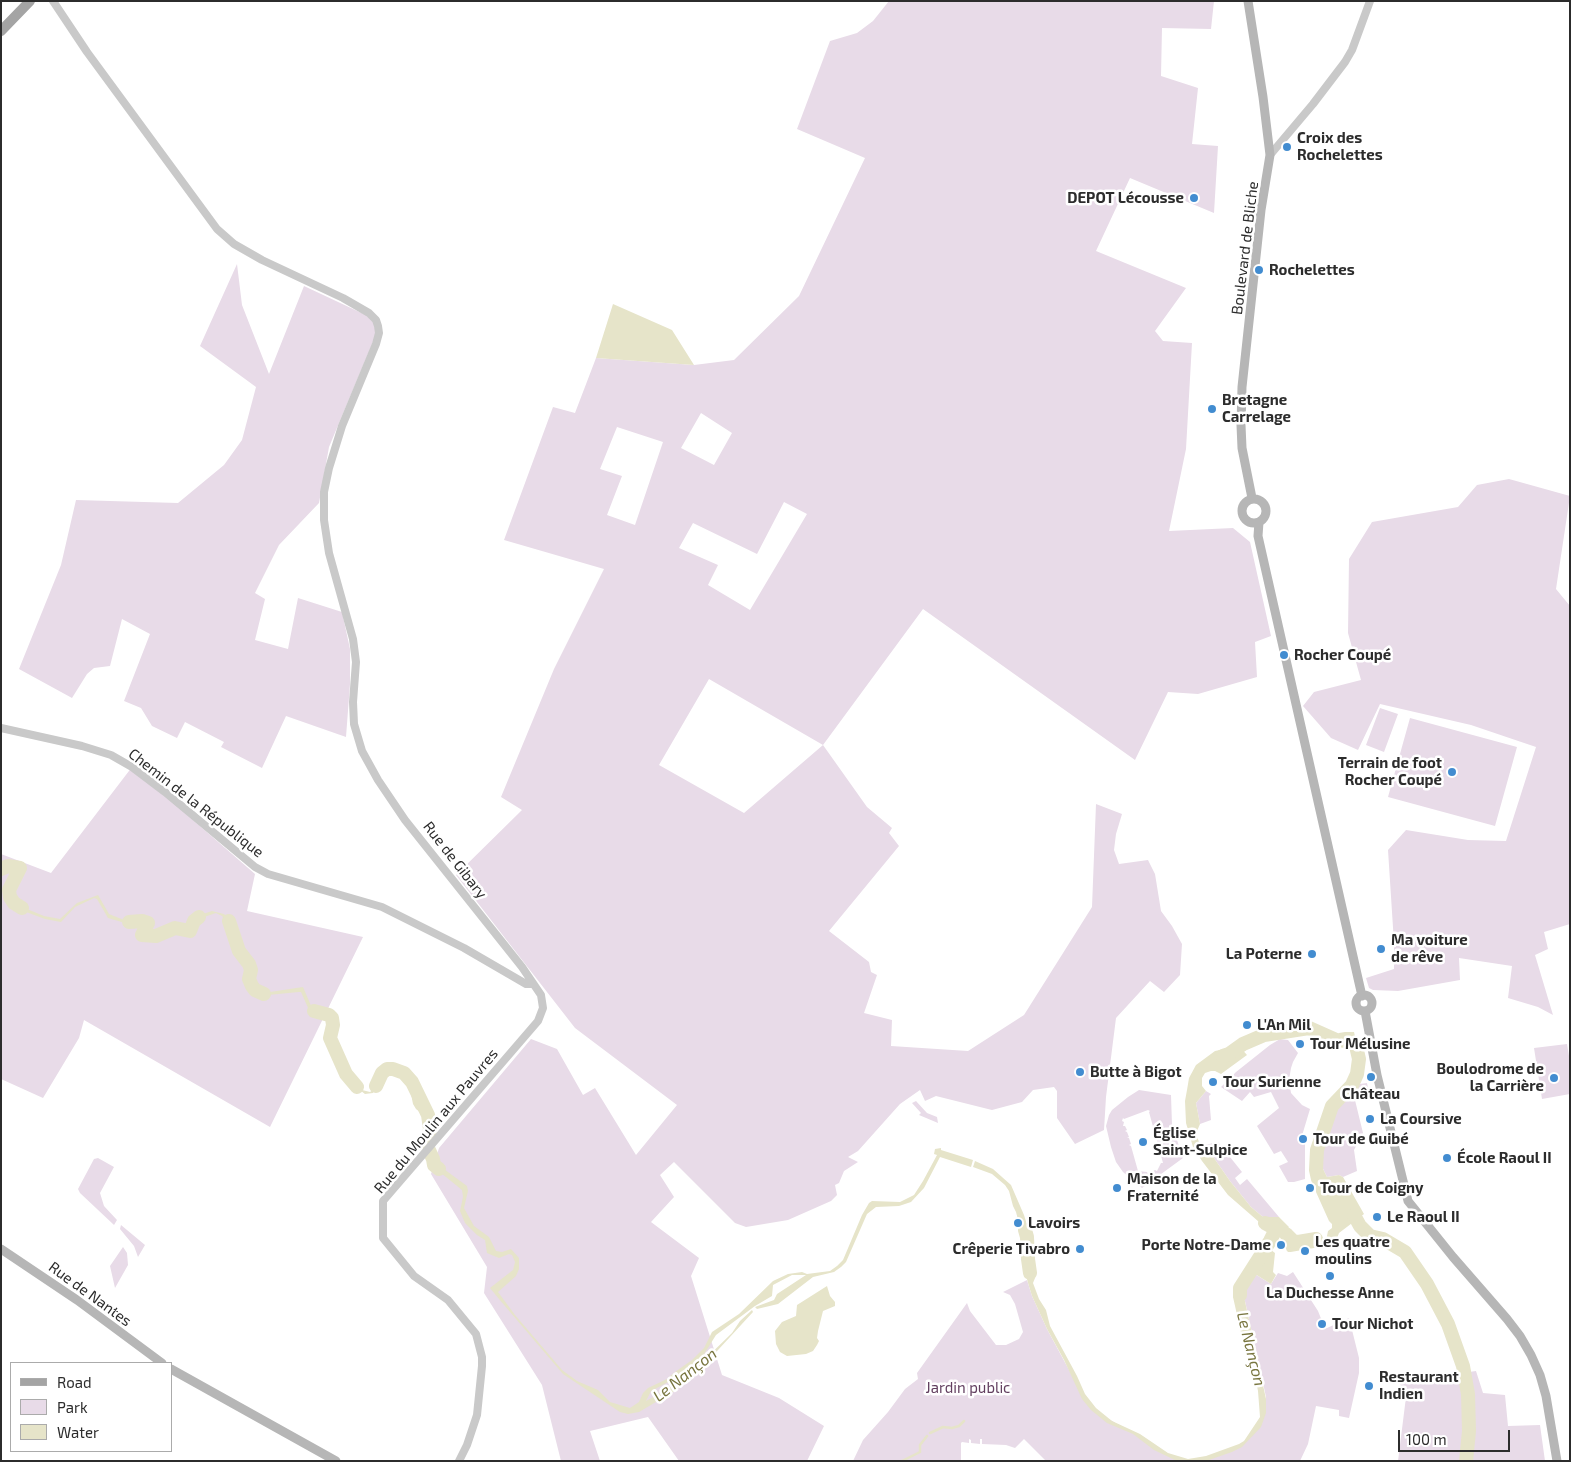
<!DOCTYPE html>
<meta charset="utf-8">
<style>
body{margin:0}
#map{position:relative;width:1571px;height:1462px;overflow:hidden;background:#fff;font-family:"Exo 2",sans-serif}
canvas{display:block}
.frame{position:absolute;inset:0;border:2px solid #2c2c2c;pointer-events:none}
.legend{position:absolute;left:10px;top:1362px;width:162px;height:90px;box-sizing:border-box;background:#fff;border:1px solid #ababab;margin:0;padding:6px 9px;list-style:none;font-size:15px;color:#2c2c2c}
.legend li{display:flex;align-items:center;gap:10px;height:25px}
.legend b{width:25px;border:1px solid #ababab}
.scale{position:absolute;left:1398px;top:1430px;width:112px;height:22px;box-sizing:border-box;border:2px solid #2c2c2c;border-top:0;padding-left:6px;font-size:15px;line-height:18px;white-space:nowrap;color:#2c2c2c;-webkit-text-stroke:4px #fff;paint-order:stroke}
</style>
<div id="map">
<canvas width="1571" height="1462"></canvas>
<div class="frame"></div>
<ul class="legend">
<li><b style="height:6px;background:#a4a4a4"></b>Road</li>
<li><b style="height:14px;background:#e8dbe8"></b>Park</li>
<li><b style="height:14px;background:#e6e4c9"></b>Water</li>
</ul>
<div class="scale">100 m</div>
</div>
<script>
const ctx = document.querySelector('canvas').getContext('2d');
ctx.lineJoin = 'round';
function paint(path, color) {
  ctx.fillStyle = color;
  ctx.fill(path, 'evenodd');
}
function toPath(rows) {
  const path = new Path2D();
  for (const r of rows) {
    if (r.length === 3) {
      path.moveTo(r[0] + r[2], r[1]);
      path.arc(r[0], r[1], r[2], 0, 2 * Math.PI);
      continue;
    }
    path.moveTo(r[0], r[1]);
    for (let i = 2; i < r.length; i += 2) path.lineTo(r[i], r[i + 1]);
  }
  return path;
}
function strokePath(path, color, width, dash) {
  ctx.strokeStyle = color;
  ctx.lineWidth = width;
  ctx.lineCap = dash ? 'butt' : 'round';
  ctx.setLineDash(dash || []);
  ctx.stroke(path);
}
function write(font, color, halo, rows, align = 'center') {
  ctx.font = font + ' "Exo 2",sans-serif';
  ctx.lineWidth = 5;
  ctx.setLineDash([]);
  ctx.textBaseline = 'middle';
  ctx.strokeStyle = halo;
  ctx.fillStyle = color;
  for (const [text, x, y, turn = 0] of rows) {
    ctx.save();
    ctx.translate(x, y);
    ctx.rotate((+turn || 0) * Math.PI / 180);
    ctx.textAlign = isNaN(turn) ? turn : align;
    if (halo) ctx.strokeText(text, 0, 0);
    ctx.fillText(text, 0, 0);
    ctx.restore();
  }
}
const green = toPath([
 [889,1,1214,1,1211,29,1162,28,1161,76,1198,88,1192,144,1218,146,1214,213,1130,178,1096,251,1186,288,1155,331,1163,341,1192,343,1186,449,1169,531,1233,528,1250,542,1271,636,1255,642,1257,677,1198,694,1168,692,1135,760,923,609,823,745,867,807,892,828,889,833,899,846,829,931,869,962,871,972,877,975,864,1013,892,1020,891,1046,968,1051,1024,1015,1092,907,1096,804,1122,814,1116,834,1114,850,1119,864,1148,860,1155,874,1161,911,1172,926,1182,944,1180,975,1164,992,1150,981,1116,1018,1106,1097,1104,1130,1075,1144,1057,1118,1057,1091,1054,1087,1033,1090,1022,1102,992,1110,936,1096,925,1101,920,1090,900,1104,858,1151,848,1157,858,1162,844,1171,839,1183,835,1185,837,1195,831,1201,788,1220,746,1227,735,1223,674,1162,660,1175,674,1197,651,1222,699,1258,691,1276,722,1375,779,1398,824,1426,807,1461,679,1461,648,1417,590,1431,600,1461,561,1461,542,1385,484,1293,487,1267,431,1174,439,1148,531,1039,557,1049,583,1095,595,1088,636,1155,677,1105,575,1028,456,875,522,810,501,797,554,669,604,569,504,540,553,407,575,413,596,358,694,365,734,360,799,296,865,158,797,129,830,41,857,33,873,21],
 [701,413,732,433,714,465,681,448],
 [617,427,663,442,635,525,607,515,622,476,600,469],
 [784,502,807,514,750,610,708,585,718,565,679,548,693,523,757,554],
 [709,679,823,745,744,813,659,765],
 [237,264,242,305,269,374,304,286,368,316,375,324,375,337,329,447,319,503,279,545,255,593,265,599,255,640,288,649,298,598,342,612,350,649,350,684,346,737,286,716,262,768,221,747,224,742,185,722,177,738,152,726,141,708,124,701,150,634,122,619,110,666,94,668,87,674,72,698,19,669,61,565,76,500,178,503,224,465,242,440,256,387,200,346],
 [1509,479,1570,496,1556,589,1570,606,1570,924,1544,932,1548,949,1535,955,1553,1015,1538,1007,1508,998,1512,966,1459,958,1460,980,1398,991,1373,990,1369,988,1366,978,1394,969,1394,943,1388,850,1406,830,1468,840,1506,841,1536,747,1471,725,1380,704,1358,750,1331,738,1303,706,1314,692,1361,680,1348,633,1349,559,1372,522,1458,507,1477,485],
 [1380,708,1398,714,1384,752,1366,745],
 [1410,718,1517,747,1495,826,1388,797],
 [132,767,255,874,247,911,363,937,270,1127,84,1020,79,1038,43,1098,1,1079,1,854,51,873],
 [1280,1039,1288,1040,1298,1053,1293,1062,1291,1068,1289,1080,1291,1093,1302,1105,1310,1109,1301,1139,1301,1141,1305,1142,1305,1179,1294,1182,1288,1182,1279,1166,1288,1162,1281,1151,1274,1154,1257,1126,1279,1108,1271,1092,1254,1097,1250,1092,1242,1101,1221,1087,1236,1072,1270,1045],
 [1567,1044,1570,1062,1570,1094,1542,1099,1534,1048],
 [1367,1083,1369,1093,1354,1096,1363,1133,1354,1150,1357,1171,1343,1177,1339,1175,1327,1177,1320,1163,1317,1162,1317,1150,1332,1106,1352,1085],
 [1139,1090,1171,1095,1172,1125,1183,1158,1142,1188,1123,1172,1116,1162,1111,1147,1106,1126,1109,1115,1112,1110,1128,1097],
 [1148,1110,1150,1111,1149,1112,1163,1163,1161,1163,1157,1171,1155,1170,1148,1174,1147,1172,1138,1171,1131,1146,1129,1145,1131,1144,1129,1138,1127,1138,1129,1137,1127,1132,1125,1131,1127,1130,1125,1126,1123,1126,1124,1122,1122,1121,1123,1118,1124,1119],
 [1206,1091,1211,1094,1209,1096,1211,1120,1200,1124,1196,1103],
 [916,1101,927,1113,937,1117,938,1123,919,1115,921,1113,912,1103],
 [1218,1142,1242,1172,1235,1178,1240,1185,1247,1179,1279,1217,1263,1217,1251,1207,1230,1181,1205,1145],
 [98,1158,114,1167,100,1193,104,1206,117,1220,114,1225,80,1193,78,1189,94,1159],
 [121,1225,145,1245,138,1257,134,1246,120,1229],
 [1291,1229,1295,1239,1313,1234,1316,1242,1296,1246,1296,1243,1291,1241,1284,1235],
 [123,1247,127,1253,128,1265,115,1288,110,1266],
 [1250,1271,1271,1284,1278,1273,1287,1276,1293,1272,1318,1311,1322,1321,1319,1325,1320,1329,1327,1328,1349,1318,1359,1358,1359,1373,1349,1418,1339,1416,1339,1410,1316,1406,1308,1444,1300,1461,1046,1461,1024,1439,1015,1448,1006,1445,982,1444,982,1439,980,1439,980,1444,971,1443,971,1440,969,1439,969,1443,962,1442,961,1443,961,1461,853,1461,863,1440,888,1412,905,1389,918,1379,917,1373,967,1303,970,1311,996,1345,1006,1345,1019,1339,1023,1332,1015,1304,1010,1295,1003,1292,1027,1280,1032,1296,1047,1329,1083,1396,1095,1411,1175,1458,1182,1460,1205,1459,1239,1447,1261,1423,1266,1397,1243,1292],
 [1476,1371,1483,1393,1505,1395,1508,1426,1540,1425,1545,1461,1398,1461,1406,1397,1399,1382]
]);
const water = toPath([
 [613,304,672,330,694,365,596,358],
 [6,864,20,866,8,890,12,900,27,909,44,916,60,919,77,903,98,895,109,914,124,920,148,920,142,933,157,933,174,926,190,929,194,918,200,915,212,911,224,914,231,921,237,947,251,965,248,979,255,989,270,992,303,987,312,1008,331,1014,333,1023,329,1036,347,1075,357,1086,362,1090,370,1092,374,1089,378,1077,384,1068,393,1067,405,1071,413,1082,429,1120,430,1125,425,1143,427,1147,425,1149,422,1143,426,1134,427,1118,416,1109,413,1104,409,1084,391,1068,385,1070,373,1093,365,1094,356,1087,343,1074,326,1033,331,1024,329,1016,309,1010,301,992,299,992,268,995,252,991,245,977,247,965,233,947,229,928,226,921,222,916,216,913,195,920,192,931,173,928,162,935,141,937,138,937,142,921,125,923,108,918,97,899,94,898,75,907,61,922,45,919,18,909,6,898,4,888,15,869,4,867,1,869,1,866],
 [1345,1032,1354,1032,1357,1045,1352,1047,1335,1043,1339,1033],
 [1239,1046,1247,1055,1221,1074,1215,1071,1211,1071,1205,1073,1202,1078,1202,1086,1206,1091,1196,1103,1200,1124,1197,1131,1197,1137,1200,1144,1205,1145,1230,1181,1251,1207,1263,1217,1279,1217,1289,1227,1284,1232,1277,1231,1274,1235,1228,1195,1202,1161,1193,1147,1186,1123,1185,1101,1187,1090,1189,1078,1196,1065,1215,1051],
 [941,1148,941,1150,973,1160,971,1167,940,1157,924,1188,911,1202,899,1206,876,1207,867,1214,846,1262,841,1267,834,1272,813,1277,778,1304,757,1309,755,1307,774,1300,777,1294,806,1275,792,1275,773,1285,772,1296,755,1306,716,1335,701,1359,672,1380,651,1391,646,1401,666,1390,698,1366,732,1333,740,1321,752,1310,753,1312,695,1375,673,1392,639,1412,628,1414,620,1412,563,1374,499,1299,490,1288,513,1270,515,1262,512,1255,509,1254,499,1258,487,1253,485,1240,477,1235,465,1223,460,1211,463,1197,462,1190,430,1164,429,1155,433,1151,437,1164,467,1186,468,1191,464,1208,474,1226,489,1237,496,1251,502,1252,511,1249,519,1258,519,1269,516,1276,498,1292,515,1315,562,1370,577,1381,598,1390,610,1402,630,1408,639,1402,643,1393,648,1388,667,1379,675,1372,692,1360,704,1348,712,1332,739,1314,773,1281,788,1274,802,1272,807,1274,830,1271,837,1266,843,1260,862,1215,869,1203,872,1201,900,1202,914,1195,923,1181,937,1155,934,1154,935,1149],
 [1314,1160,1320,1163,1327,1177,1339,1175,1343,1177,1364,1214,1339,1233,1336,1241,1328,1245,1326,1241,1328,1231,1332,1228,1332,1224,1329,1221,1316,1192,1316,1184,1312,1181,1312,1174],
 [975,1161,993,1169,1011,1185,1024,1215,1034,1247,1023,1249,1020,1236,1022,1235,1016,1212,1013,1206,1009,1191,1005,1185,992,1174,973,1167],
 [1267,1240,1273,1244,1271,1250,1275,1253,1273,1272,1276,1275,1271,1284,1247,1269],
 [1029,1255,1035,1278,1033,1283,1039,1299,1046,1310,1050,1326,1077,1376,1085,1394,1096,1408,1112,1421,1140,1434,1168,1453,1188,1459,1206,1456,1239,1444,1244,1441,1260,1417,1258,1391,1251,1356,1244,1346,1233,1297,1234,1289,1241,1277,1247,1280,1243,1292,1266,1399,1266,1413,1261,1427,1242,1447,1232,1452,1206,1461,1177,1461,1154,1450,1133,1434,1107,1423,1091,1410,1082,1399,1064,1360,1047,1329,1032,1296,1028,1283,1027,1279,1029,1276,1024,1256],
 [827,1286,830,1296,835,1302,835,1306,823,1311,818,1331,817,1338,819,1341,817,1345,813,1351,806,1354,787,1356,780,1352,776,1344,775,1331,782,1322,796,1316,797,1305]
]);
const stream = toPath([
 [930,1433,943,1427,952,1428,959,1426,964,1421],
 [902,1461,920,1452,920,1445,927,1436]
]);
const canal = toPath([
 [1290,1248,1319,1243]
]);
const river = toPath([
 [1,869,8,866,20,868,9,890,10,897,14,903,22,908],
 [229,921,239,951,249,964,251,970,249,979,252,986,255,990,264,994],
 [129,922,142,921,148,923,142,935,156,936,175,928,190,931,194,921,199,917],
 [314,1011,329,1015,332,1018,333,1025,330,1038,346,1074,357,1087],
 [1223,1056,1229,1054,1243,1044,1264,1035,1309,1028,1336,1040,1347,1041,1356,1046,1359,1059,1357,1074,1352,1085,1332,1106,1317,1150,1316,1170,1318,1179],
 [376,1086,382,1073,387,1069,393,1069,404,1073,412,1082,428,1115,430,1129,427,1146,433,1159,434,1165,439,1169],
 [1354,1215,1360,1226,1370,1236,1383,1239,1405,1252,1427,1284,1448,1324,1463,1366,1468,1394,1469,1431,1466,1461],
 [1025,1230,1027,1237,1028,1259,1030,1273],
 [1286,1234,1293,1241,1298,1242,1316,1239],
 [1240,1295,1240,1288,1270,1241,1276,1229,1265,1223]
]);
const tertiary = toPath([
 [53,1,87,52,217,229,234,244,262,260,343,298,369,313,376,320,378,326,379,333,376,344,342,426,329,468,324,492,324,520,329,553,353,639,356,662,353,702,354,724,362,751,378,780,405,820,522,967,541,995,543,1008,538,1021,383,1201,383,1238,414,1276,448,1300,476,1334,482,1357,482,1366,477,1415,467,1445,459,1461],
 [1270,155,1313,104,1345,62,1352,50,1370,1],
 [1,728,82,746,111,755,132,767,165,792,255,867,268,874,382,907,464,948,526,984,533,984]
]);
const secondary = toPath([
 [1248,1,1263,97,1270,155,1261,210,1242,387,1241,425,1242,448,1252,498],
 [1254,511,12],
 [1259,522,1258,536,1362,996],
 [1364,1003,8],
 [1365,1011,1377,1075,1408,1201,1453,1257,1507,1319,1520,1336,1531,1355,1540,1375,1546,1396,1557,1461],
 [1,1249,77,1300,162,1363],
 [171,1369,336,1461]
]);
const primary = toPath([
 [1,31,30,1]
]);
const markers = [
 [1287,147,5,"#428cd0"],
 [1194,198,5,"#428cd0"],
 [1259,270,5,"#428cd0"],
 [1212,409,5,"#428cd0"],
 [1284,655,5,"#428cd0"],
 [1452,772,5,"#428cd0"],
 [1381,949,5,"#428cd0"],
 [1312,954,5,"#428cd0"],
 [1247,1025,5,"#428cd0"],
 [1300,1044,5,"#428cd0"],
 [1080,1072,5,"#428cd0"],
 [1371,1077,5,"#428cd0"],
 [1554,1078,5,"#428cd0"],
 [1213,1082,5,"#428cd0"],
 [1370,1119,5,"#428cd0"],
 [1303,1139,5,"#428cd0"],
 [1143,1142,5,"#428cd0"],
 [1447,1158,5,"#428cd0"],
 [1117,1188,5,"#428cd0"],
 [1310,1188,5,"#428cd0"],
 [1377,1217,5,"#428cd0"],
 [1018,1223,5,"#428cd0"],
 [1281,1245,5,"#428cd0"],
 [1080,1249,5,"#428cd0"],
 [1305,1251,5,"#428cd0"],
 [1330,1276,5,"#428cd0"],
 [1322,1324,5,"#428cd0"],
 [1369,1386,5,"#428cd0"]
];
const poiNames = [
 ["Croix des",1297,138],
 ["Rochelettes",1297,155],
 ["DEPOT Lécousse",1184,198,"right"],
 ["Rochelettes",1269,270],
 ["Bretagne",1222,400],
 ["Carrelage",1222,417],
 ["Rocher Coupé",1294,655],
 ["Terrain de foot",1442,763,"right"],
 ["Rocher Coupé",1442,780,"right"],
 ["Ma voiture",1391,940],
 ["de rêve",1391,957],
 ["La Poterne",1302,954,"right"],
 ["L'An Mil",1257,1025],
 ["Tour Mélusine",1310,1044],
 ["Boulodrome de",1544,1069,"right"],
 ["la Carrière",1544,1086,"right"],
 ["Butte à Bigot",1090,1072],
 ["Tour Surienne",1223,1082],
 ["Château",1371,1094,"center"],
 ["La Coursive",1380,1119],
 ["Église",1153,1133],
 ["Saint-Sulpice",1153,1150],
 ["Tour de Guibé",1313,1139],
 ["École Raoul II",1457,1158],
 ["Maison de la",1127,1179],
 ["Fraternité",1127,1196],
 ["Tour de Coigny",1320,1188],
 ["Le Raoul II",1387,1217],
 ["Lavoirs",1028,1223],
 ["Les quatre",1315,1242],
 ["moulins",1315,1259],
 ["Porte Notre-Dame",1271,1245,"right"],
 ["Crêperie Tivabro",1070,1249,"right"],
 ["La Duchesse Anne",1330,1293,"center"],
 ["Tour Nichot",1332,1324],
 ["Restaurant",1379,1377],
 ["Indien",1379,1394]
];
const streetNames = [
 ["Boulevard de Bliche",1245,248,-83],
 ["Chemin de la République",196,803,38],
 ["Rue de Gibary",455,860,52],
 ["Rue du Moulin aux Pauvres",436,1121,-50],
 ["Rue de Nantes",90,1294,36]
];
const parkNames = [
 ["Jardin public",968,1388]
];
const waterNames = [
 ["Le Nançon",1251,1349,76],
 ["Le Nançon",685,1375,-38]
];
paint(green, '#e8dbe8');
paint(water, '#e6e4c9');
strokePath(stream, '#e6e4c9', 2.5);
strokePath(canal, '#e6e4c9', 8);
strokePath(river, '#e6e4c9', 14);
strokePath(tertiary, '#c9c9c9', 8);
strokePath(secondary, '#b6b6b6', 9);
strokePath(primary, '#a4a4a4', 10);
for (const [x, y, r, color] of markers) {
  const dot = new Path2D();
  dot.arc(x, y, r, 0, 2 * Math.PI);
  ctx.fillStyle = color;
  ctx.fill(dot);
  strokePath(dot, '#fff', 2);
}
write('bold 15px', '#2c2c2c', '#fff', poiNames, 'left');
write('15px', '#2c2c2c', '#fff', streetNames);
write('15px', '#623f5f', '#fff', parkNames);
write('italic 16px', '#78753f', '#fff', waterNames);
</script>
